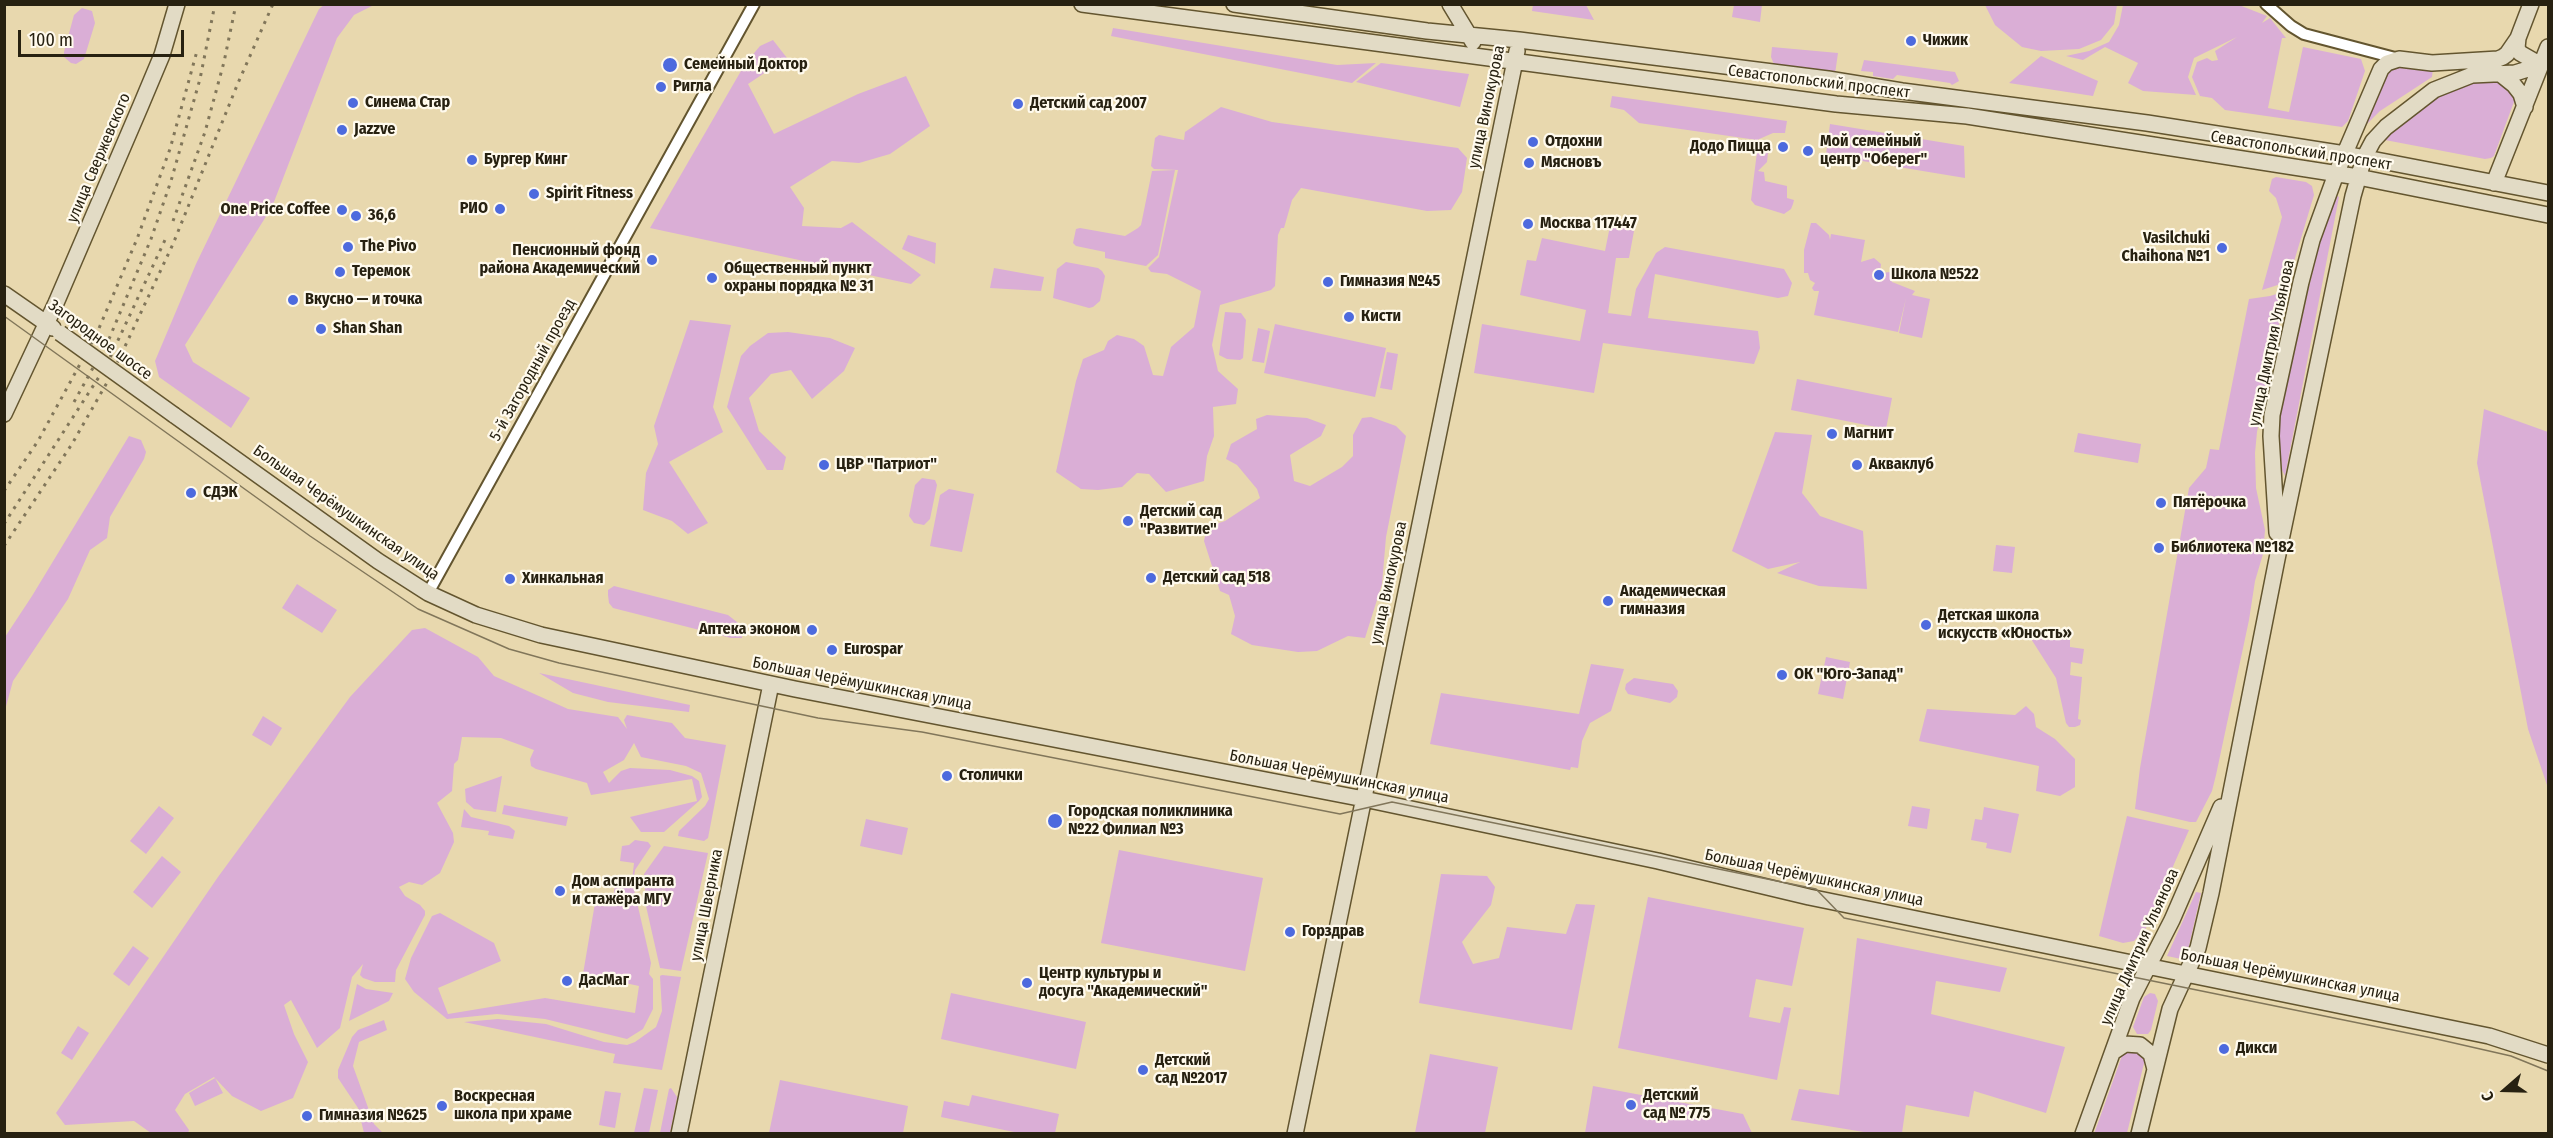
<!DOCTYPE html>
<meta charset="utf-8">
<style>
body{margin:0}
#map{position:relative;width:2553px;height:1138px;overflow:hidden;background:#e8d8ae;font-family:"Fira Sans Condensed",sans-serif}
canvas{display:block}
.frame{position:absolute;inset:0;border:6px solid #272111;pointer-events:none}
.north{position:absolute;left:2475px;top:1060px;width:60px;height:60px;-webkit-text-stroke:4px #fffaed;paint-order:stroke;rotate:250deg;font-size:16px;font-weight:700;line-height:24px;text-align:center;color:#272111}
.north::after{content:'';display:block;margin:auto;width:21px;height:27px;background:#272111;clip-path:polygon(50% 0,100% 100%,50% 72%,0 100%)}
.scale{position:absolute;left:18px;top:30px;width:166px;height:27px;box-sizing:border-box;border:3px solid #272111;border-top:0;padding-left:8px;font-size:18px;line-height:21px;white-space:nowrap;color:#272111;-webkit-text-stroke:4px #fffaed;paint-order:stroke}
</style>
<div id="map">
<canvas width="2553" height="1138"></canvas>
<div class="frame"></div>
<div class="north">С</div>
<div class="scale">100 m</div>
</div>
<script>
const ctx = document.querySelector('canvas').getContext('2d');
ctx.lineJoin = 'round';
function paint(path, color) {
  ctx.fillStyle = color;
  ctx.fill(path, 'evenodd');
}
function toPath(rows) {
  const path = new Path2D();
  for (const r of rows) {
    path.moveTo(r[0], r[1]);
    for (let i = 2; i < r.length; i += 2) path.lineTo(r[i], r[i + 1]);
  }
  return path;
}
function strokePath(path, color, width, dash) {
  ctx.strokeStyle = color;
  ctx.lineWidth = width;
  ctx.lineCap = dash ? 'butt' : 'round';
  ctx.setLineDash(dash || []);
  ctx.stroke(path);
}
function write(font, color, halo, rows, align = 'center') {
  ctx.font = font + ' "Fira Sans Condensed",sans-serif';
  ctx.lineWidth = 4.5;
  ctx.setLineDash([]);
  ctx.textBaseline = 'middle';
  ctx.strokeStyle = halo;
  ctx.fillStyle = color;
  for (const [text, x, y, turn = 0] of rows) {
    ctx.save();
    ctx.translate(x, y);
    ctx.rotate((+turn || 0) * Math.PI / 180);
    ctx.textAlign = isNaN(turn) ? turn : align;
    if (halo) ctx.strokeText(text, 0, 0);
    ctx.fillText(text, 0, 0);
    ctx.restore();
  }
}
const green = toPath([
 [325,4,374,5,354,15,337,38,272,207,185,345,193,362,250,398,231,428,159,377,155,361,196,264,319,9],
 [1533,5,1586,5,1594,20,1532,11],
 [1734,5,1762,5,1760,22,1732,17],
 [1985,5,2117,5,2114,24,2101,40,2079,49,2041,51,2022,47,1995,25],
 [2123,5,2239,5,2267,16,2262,23,2270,18,2286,38,2282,38,2268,108,2289,112,2303,47,2361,59,2365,71,2348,121,2342,127,2225,110,2212,98,2200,96,2192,77,2197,62,2207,58,2212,61,2218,60,2215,51,2237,37,2194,58,2188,77,2196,95,2143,91,2128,83,2138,63,2105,47,2083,60,2066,56,2089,51,2109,42,2119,25],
 [82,8,92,11,95,23,84,59,76,64,71,63,64,57,64,52,74,15],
 [1113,28,1337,65,1376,63,1352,83,1111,36],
 [773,40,787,58,748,84,774,134,858,94,906,76,930,126,890,154,859,163,832,161,790,187,804,208,802,226,841,228,852,222,921,275,911,284,650,228,745,64,760,46],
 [1772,47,1838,53,1835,74,1775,67,1771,57],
 [2041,56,2098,81,2093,96,2009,83],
 [1864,60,1955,72,1959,81,1952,85,1950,83,1897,75,1893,79,1873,76,1873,72,1861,71],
 [1381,63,1469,74,1460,107,1356,82],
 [2393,66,2433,68,2432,77,2380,111,2364,127,2386,75],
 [2497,79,2514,92,2515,99,2494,156,2491,158,2485,159,2385,140,2388,134,2423,106,2441,95,2473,81],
 [1612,96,1787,121,1785,133,1773,133,1757,140,1639,123,1624,110,1610,107],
 [1221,107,1272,122,1458,148,1467,158,1462,192,1451,210,1427,211,1301,188,1292,200,1284,228,1281,228,1278,235,1275,286,1271,290,1220,305,1212,345,1218,371,1238,389,1236,404,1213,407,1214,436,1207,456,1204,481,1166,492,1149,474,1137,473,1122,487,1098,490,1081,489,1056,472,1076,381,1083,359,1104,350,1108,341,1117,335,1134,339,1144,346,1153,375,1163,376,1171,347,1194,327,1201,291,1167,274,1151,272,1148,268,1159,257,1178,170,1154,169,1151,166,1155,138,1159,135,1184,140,1185,132],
 [1830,124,1964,146,1965,178,1826,155],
 [1745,141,1769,143,1767,162,1758,171,1764,172,1765,181,1787,186,1787,198,1794,200,1793,204,1791,209,1784,214,1755,205,1751,200,1757,152],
 [1175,170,1158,255,1146,266,1105,258,1105,252,1076,246,1073,243,1076,229,1080,228,1125,236,1138,228,1141,225,1152,171],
 [2276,177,2306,182,2312,186,2314,195,2289,278,2284,283,2262,290,2282,217,2276,198,2269,191,2272,179],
 [2337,196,2339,197,2285,476,2282,470,2279,436,2280,415,2319,243],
 [1611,221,1634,231,1629,258,1616,258,1608,313,1631,316,1636,289,1656,253,1665,247,1784,269,1792,283,1788,296,1778,298,1655,274,1648,318,1758,331,1760,348,1754,364,1603,343,1594,393,1474,373,1482,324,1580,341,1586,310,1520,295,1527,260,1536,261,1542,238,1605,251],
 [1811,223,1816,223,1829,235,1830,240,1831,234,1865,240,1861,262,1874,258,1881,264,1880,273,1891,272,1892,282,1915,291,1912,295,1930,299,1922,338,1899,333,1906,298,1898,332,1814,315,1819,291,1814,291,1812,288,1815,283,1810,280,1808,273,1804,273,1804,250],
 [908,235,936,243,935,264,902,249],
 [1066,262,1098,268,1102,271,1105,276,1100,301,1093,307,1089,308,1053,298,1057,269],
 [994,268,1044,277,1041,291,990,288],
 [2286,291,2257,432,2255,453,2256,488,2265,530,2263,554,2255,581,2249,620,2216,775,2212,791,2196,822,2190,822,2135,809,2140,768,2189,488,2206,468,2210,449,2219,450,2249,299,2270,296],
 [1225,312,1241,313,1246,320,1243,358,1240,360,1227,359,1219,355],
 [690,320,731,325,713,407,723,432,669,462,708,523,688,534,672,521,643,510,646,473,658,444,654,426],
 [1275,324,1386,348,1375,397,1264,373],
 [1258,328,1270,331,1264,363,1252,361],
 [788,332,830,338,855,348,844,371,812,399,791,370,771,374,749,398,759,431,786,457,783,470,767,470,727,407,741,356,750,346,768,333],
 [1387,352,1398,354,1392,390,1380,388],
 [1797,379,1892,398,1886,429,1791,410],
 [2484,409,2548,432,2548,788,2528,729,2477,463],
 [1267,415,1307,418,1326,425,1321,436,1290,455,1294,481,1310,486,1342,467,1353,456,1353,435,1362,418,1371,417,1396,426,1406,436,1386,537,1382,584,1365,638,1348,636,1317,651,1298,652,1252,645,1231,634,1235,616,1229,595,1220,591,1204,541,1207,527,1225,521,1260,498,1257,489,1237,465,1226,459,1231,444,1257,429,1256,419],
 [1775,432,1812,435,1802,493,1820,516,1863,531,1867,589,1819,586,1777,573,1800,562,1768,569,1732,551],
 [2078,433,2141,444,2138,463,2074,452],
 [129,436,141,440,146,452,144,459,110,517,107,538,90,550,68,599,13,681,5,710,5,637,32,596],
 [922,478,935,480,937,485,930,519,924,525,914,523,909,516,915,485],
 [949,489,974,494,962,552,930,546,940,495],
 [1996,545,2015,547,2012,573,1993,571],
 [297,584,337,610,322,633,282,608],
 [614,586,728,615,742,626,742,638,731,638,613,608,609,603,608,595,608,590],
 [425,628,478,657,494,676,568,709,618,717,627,729,624,720,627,715,672,723,685,738,726,745,708,838,704,841,678,836,679,831,705,806,709,799,701,773,686,766,641,757,634,743,624,760,603,772,609,783,621,771,630,768,670,770,692,776,699,781,702,797,699,801,664,832,641,832,630,817,697,801,692,779,591,795,587,783,536,769,531,766,530,759,534,750,501,738,462,737,458,760,454,764,452,791,437,803,453,833,454,842,440,873,422,885,409,882,399,887,405,896,420,905,425,911,425,915,396,970,395,982,375,982,363,978,360,975,363,964,352,977,340,1028,317,1048,291,1000,284,1005,294,1034,308,1062,293,1098,261,1111,232,1096,214,1077,185,1094,175,1110,189,1130,188,1133,151,1133,134,1121,65,1125,56,1113,218,877,350,697,412,630],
 [2030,628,2034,633,2070,639,2070,647,2084,649,2082,664,2071,662,2070,675,2082,677,2078,719,2081,720,2080,725,2075,727,2069,727,2066,723,2056,678,2026,631],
 [1826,657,1850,662,1843,699,1818,694],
 [1591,664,1624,669,1611,711,1590,723,1582,741,1578,768,1571,767,1570,770,1430,744,1441,693,1579,714],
 [539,673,690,705,689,712,608,702,573,693],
 [1634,678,1673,684,1678,691,1677,697,1670,703,1628,694,1625,689,1626,684],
 [2026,706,2034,714,2036,727,2055,739,2075,759,2075,787,2060,796,2036,791,2039,766,1919,741,1927,709,2015,715],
 [263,716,282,728,271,746,252,735],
 [502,776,496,812,474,809,466,802,465,789],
 [504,805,568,817,566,826,502,814],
 [159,806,174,818,146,854,130,841],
 [1912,806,1930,809,1927,829,1908,826],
 [1984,807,2019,814,2011,853,1986,848,1987,843,1971,840,1975,819,1982,820],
 [464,809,471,817,509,826,515,831,513,839,488,835,489,831,461,827],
 [2127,816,2189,830,2146,928,2134,941,2123,943,2099,936],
 [866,819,908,828,902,855,860,846],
 [635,840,648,842,651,846,635,870,633,885,651,963,649,974,653,979,653,1009,643,1029,627,1039,545,1019,497,1014,447,1019,414,992,405,979,411,958,432,916,440,913,494,943,501,961,438,988,448,1014,545,998,635,1013,639,986,583,974,595,903,612,905,616,878,632,880,634,863,620,861,622,846,629,845],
 [664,846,708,853,681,971,660,968,646,906,644,874],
 [1119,850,1263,878,1245,971,1101,943],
 [162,856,181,872,152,908,133,892],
 [1441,874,1487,876,1495,887,1491,905,1462,942,1473,964,1499,958,1507,927,1566,934,1576,904,1595,905,1572,1030,1419,1003],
 [2196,892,2201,893,2189,946,2181,959,2167,956],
 [1648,897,1804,928,1792,986,1756,979,1749,1017,1780,1023,1784,1007,1791,1008,1777,1080,1618,1048],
 [1857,938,2007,968,2000,992,1936,981,1931,1014,2065,1047,2046,1113,1974,1091,1969,1117,1906,1105,1902,1133,1870,1133,1791,1120,1799,1089,1839,1095],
 [133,946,149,958,129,986,113,974],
 [662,975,681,977,662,1070,613,1063,615,1054,464,1022,498,1019,546,1024,604,1042,627,1045,635,1042,656,1027,662,1011,660,976],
 [357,984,366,989,393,993,389,1001,349,1021],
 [951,993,1086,1022,1076,1069,941,1039],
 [2150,993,2155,994,2158,1001,2151,1030,2148,1034,2137,1034,2133,1027,2144,997],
 [384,1020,387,1030,359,1042,353,1066,374,1124,383,1133,364,1133,358,1108,338,1078,338,1070,352,1037,358,1030],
 [78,1026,89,1033,72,1060,61,1053],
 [2128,1047,2146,1055,2127,1133,2094,1134,2124,1050],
 [1430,1054,1498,1067,1485,1133,1415,1133],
 [215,1078,223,1093,195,1106,189,1093],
 [780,1080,908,1106,903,1133,769,1133],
 [1593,1086,1743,1114,1752,1133,1585,1133],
 [644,1088,658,1090,649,1133,634,1133],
 [671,1088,677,1097,670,1133,660,1133,669,1089],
 [605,1091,621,1093,615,1128,599,1125],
 [972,1095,1059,1114,1055,1133,1019,1133,941,1117,944,1101,969,1106]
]);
const street = toPath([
 [2266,4,2291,26,2304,34,2399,59],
 [428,593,754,4]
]);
const secondary = toPath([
 [1082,4,1836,104,1967,116,2358,177,2548,215],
 [1234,4,1427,31,1519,40,1828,79,1902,91,2147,123,2345,154,2548,193],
 [1450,4,1473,42],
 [2518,38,2517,48,2520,53,2541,65],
 [2499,73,2514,85,2521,94,2525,107],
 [2494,183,2548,47],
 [4,294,53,328],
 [4,414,56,303,141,105,162,55,177,4],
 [174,415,378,561,428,593,476,615,541,635,795,689,1364,799,1658,861,1809,897,2489,1036,2548,1055],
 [2277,533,2271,436,2272,415,2301,282,2312,240,2336,174,2381,69,2387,63,2399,59,2432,63,2498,59,2503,57,2507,54,2518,38,2531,4],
 [2113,1052,2125,1044,2140,1045,2151,1054,2155,1069],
 [679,1134,771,684],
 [1295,1134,1517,51],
 [2083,1134,2132,998,2172,920,2221,807],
 [2139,1134,2170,1009,2198,948,2211,893,2277,559,2353,196,2364,158,2373,141,2386,127,2434,90,2472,75,2515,73,2541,65]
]);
const tram = toPath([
 [4,316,310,536,418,609,509,649,559,663,818,718,922,732,1340,814,1392,802,1816,889,1844,918,2432,1038,2511,1056,2548,1071]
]);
const rail = toPath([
 [173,221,205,132,224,62,236,4],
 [74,402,109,339,151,239,171,181,200,79,215,4],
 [4,491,38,441,97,333,137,239,170,149,197,51],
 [4,524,106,366,165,240],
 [4,546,72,444,113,372,173,244,238,83,273,4]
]);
const secondaryBridge = toPath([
 [60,333,174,415]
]);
const markers = [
 [1911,41,6,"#4d6ade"],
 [670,65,8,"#4d6ade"],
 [661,87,6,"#4d6ade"],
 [353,103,6,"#4d6ade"],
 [1018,104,6,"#4d6ade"],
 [342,130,6,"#4d6ade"],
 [1533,142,6,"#4d6ade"],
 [1783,147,6,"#4d6ade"],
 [1808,151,6,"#4d6ade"],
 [472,160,6,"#4d6ade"],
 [1529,163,6,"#4d6ade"],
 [534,194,6,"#4d6ade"],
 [500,209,6,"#4d6ade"],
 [342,210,6,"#4d6ade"],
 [356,216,6,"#4d6ade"],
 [1528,224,6,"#4d6ade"],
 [348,247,6,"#4d6ade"],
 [2222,248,6,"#4d6ade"],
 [652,260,6,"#4d6ade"],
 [340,272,6,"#4d6ade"],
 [1879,275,6,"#4d6ade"],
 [712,278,6,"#4d6ade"],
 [1328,282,6,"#4d6ade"],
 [293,300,6,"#4d6ade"],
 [1349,317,6,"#4d6ade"],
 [321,329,6,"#4d6ade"],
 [1832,434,6,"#4d6ade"],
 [824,465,6,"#4d6ade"],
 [1857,465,6,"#4d6ade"],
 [191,493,6,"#4d6ade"],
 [2161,503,6,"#4d6ade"],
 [1128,521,6,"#4d6ade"],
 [2159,548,6,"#4d6ade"],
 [1151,578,6,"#4d6ade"],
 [510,579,6,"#4d6ade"],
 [1608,601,6,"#4d6ade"],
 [1926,625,6,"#4d6ade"],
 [812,630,6,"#4d6ade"],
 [832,650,6,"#4d6ade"],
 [1782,675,6,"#4d6ade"],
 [947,776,6,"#4d6ade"],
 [1055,821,8,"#4d6ade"],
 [560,891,6,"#4d6ade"],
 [1290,932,6,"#4d6ade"],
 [567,981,6,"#4d6ade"],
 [1027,983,6,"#4d6ade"],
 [2224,1049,6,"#4d6ade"],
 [1143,1070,6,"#4d6ade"],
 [1631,1105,6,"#4d6ade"],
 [442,1106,6,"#4d6ade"],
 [307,1116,6,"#4d6ade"]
];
const poiNames = [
 ["Чижик",1923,41],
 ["Семейный Доктор",684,65],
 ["Ригла",673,87],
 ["Синема Стар",365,103],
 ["Детский сад 2007",1030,104],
 ["Jazzve",354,130],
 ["Отдохни",1545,142],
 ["Мой семейный",1820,142],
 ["центр \"Оберег\"",1820,160],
 ["Додо Пицца",1771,147,"right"],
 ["Бургер Кинг",484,160],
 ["Мясновъ",1541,163],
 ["Spirit Fitness",546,194],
 ["РИО",488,209,"right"],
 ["One Price Coffee",330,210,"right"],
 ["36,6",368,216],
 ["Москва 117447",1540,224],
 ["Vasilchuki",2210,239,"right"],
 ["Chaihona №1",2210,257,"right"],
 ["The Pivo",360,247],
 ["Пенсионный фонд",640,251,"right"],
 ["района Академический",640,269,"right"],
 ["Общественный пункт",724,269],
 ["охраны порядка № 31",724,287],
 ["Теремок",352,272],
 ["Школа №522",1891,275],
 ["Гимназия №45",1340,282],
 ["Вкусно — и точка",305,300],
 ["Кисти",1361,317],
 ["Shan Shan",333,329],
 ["Магнит",1844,434],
 ["ЦВР \"Патриот\"",836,465],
 ["Акваклуб",1869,465],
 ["СДЭК",203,493],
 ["Пятёрочка",2173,503],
 ["Детский сад",1140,512],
 ["\"Развитие\"",1140,530],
 ["Библиотека №182",2171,548],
 ["Детский сад 518",1163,578],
 ["Хинкальная",522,579],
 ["Академическая",1620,592],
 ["гимназия",1620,610],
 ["Детская школа",1938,616],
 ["искусств «Юность»",1938,634],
 ["Аптека эконом",800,630,"right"],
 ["Eurospar",844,650],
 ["ОК \"Юго-Запад\"",1794,675],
 ["Столички",959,776],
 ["Городская поликлиника",1068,812],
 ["№22 Филиал №3",1068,830],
 ["Дом аспиранта",572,882],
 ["и стажёра МГУ",572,900],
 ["Горздрав",1302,932],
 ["Центр культуры и",1039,974],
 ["досуга \"Академический\"",1039,992],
 ["ДасМаг",579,981],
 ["Дикси",2236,1049],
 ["Детский",1155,1061],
 ["сад №2017",1155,1079],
 ["Детский",1643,1096],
 ["сад № 775",1643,1114],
 ["Воскресная",454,1097],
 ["школа при храме",454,1115],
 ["Гимназия №625",319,1116]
];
const streetNames = [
 ["Севастопольский проспект",1819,82,7],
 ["улица Винокурова",1487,107,-78],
 ["Севастопольский проспект",2301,151,9],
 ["улица Свержевского",99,158,-67],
 ["Загородное шоссе",100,340,36],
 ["улица Дмитрия Ульянова",2272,343,-78],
 ["5-й Загородный проезд",533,370,-61],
 ["Большая Черёмушкинская улица",346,513,35],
 ["улица Винокурова",1389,583,-78],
 ["Большая Черёмушкинская улица",862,684,11],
 ["Большая Черёмушкинская улица",1339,777,11],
 ["Большая Черёмушкинская улица",1814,878,12],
 ["улица Шверника",707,905,-79],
 ["улица Дмитрия Ульянова",2140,947,-66],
 ["Большая Черёмушкинская улица",2290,976,11]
];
paint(green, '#daaed6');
strokePath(street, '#63552f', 14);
strokePath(secondary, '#63552f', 18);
strokePath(street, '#fff', 10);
strokePath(secondary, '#e2dbc5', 15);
strokePath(tram, '#81765a', 1.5);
strokePath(rail, '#81765a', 3, [3, 6]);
strokePath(secondaryBridge, '#63552f', 18, []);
strokePath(secondaryBridge, '#e2dbc5', 15);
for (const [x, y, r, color] of markers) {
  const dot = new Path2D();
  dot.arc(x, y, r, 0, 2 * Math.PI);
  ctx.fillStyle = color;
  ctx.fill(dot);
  strokePath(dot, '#fffaed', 2);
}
write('bold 16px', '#272111', '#fffaed', poiNames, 'left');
write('16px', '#272111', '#fffaed', streetNames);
</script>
